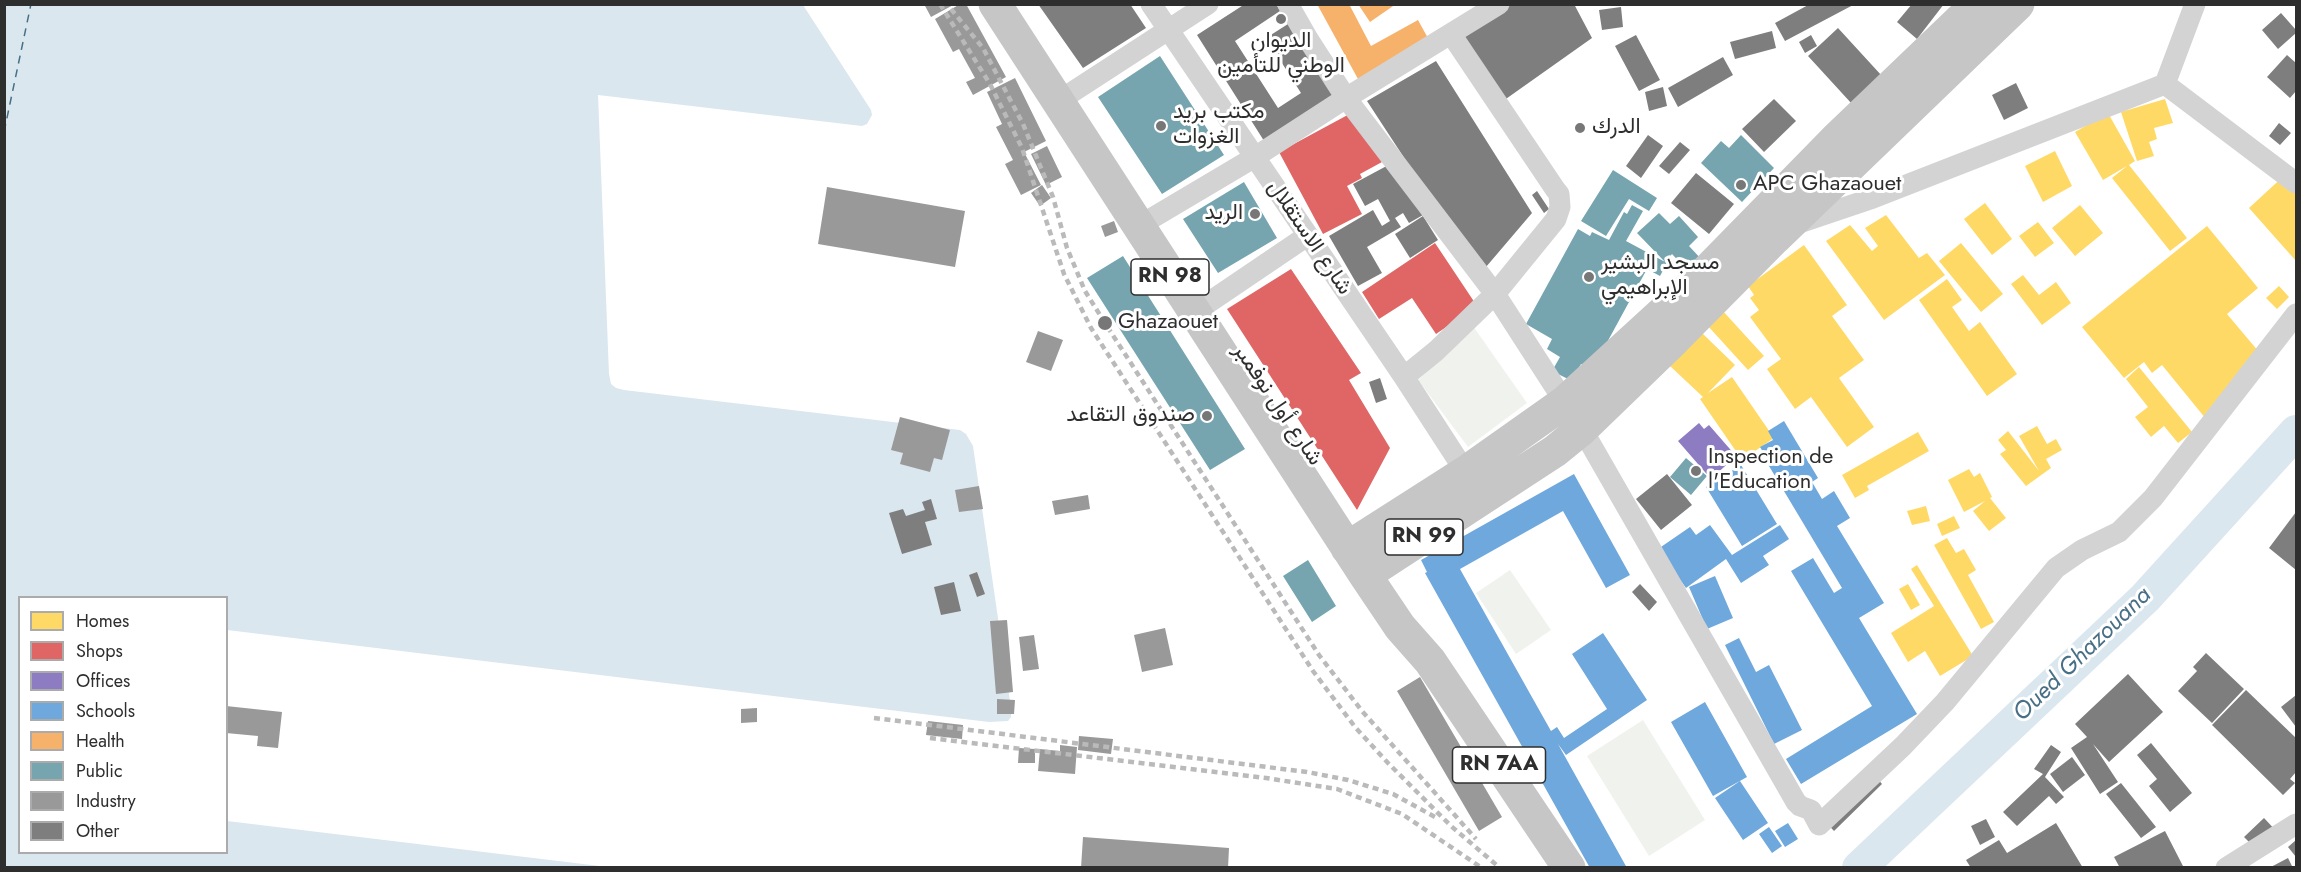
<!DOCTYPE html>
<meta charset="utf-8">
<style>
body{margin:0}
#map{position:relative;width:2301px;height:872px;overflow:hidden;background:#fff;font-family:Jost,sans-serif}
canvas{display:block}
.frame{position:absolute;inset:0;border:6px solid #2e2e2e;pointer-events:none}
.legend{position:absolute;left:18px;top:596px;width:210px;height:258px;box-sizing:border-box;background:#fff;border:2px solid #ababab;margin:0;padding:8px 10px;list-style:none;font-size:18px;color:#2e2e2e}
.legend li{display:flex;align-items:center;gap:12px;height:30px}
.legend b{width:30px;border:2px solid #ababab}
</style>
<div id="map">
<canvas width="2301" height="872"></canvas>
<div class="frame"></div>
<ul class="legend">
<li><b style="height:16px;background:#ffd966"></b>Homes</li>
<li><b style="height:16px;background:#e06666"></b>Shops</li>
<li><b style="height:16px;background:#8e7cc3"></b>Offices</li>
<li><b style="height:16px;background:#6fa8dc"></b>Schools</li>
<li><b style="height:16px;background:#f6b26b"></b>Health</li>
<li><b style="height:16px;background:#76a5af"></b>Public</li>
<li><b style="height:16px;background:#999"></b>Industry</li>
<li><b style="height:16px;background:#7e7e7e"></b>Other</li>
</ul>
</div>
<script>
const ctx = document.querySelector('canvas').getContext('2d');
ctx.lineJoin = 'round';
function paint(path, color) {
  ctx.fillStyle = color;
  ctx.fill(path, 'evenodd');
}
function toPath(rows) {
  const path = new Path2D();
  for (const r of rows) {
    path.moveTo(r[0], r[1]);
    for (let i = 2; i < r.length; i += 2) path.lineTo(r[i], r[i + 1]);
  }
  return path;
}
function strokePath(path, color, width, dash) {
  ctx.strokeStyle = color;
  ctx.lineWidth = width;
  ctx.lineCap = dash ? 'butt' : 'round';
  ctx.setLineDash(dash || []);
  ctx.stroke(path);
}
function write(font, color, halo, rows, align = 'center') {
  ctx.font = font + ' Jost,Vazirmatn,sans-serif';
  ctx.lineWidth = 6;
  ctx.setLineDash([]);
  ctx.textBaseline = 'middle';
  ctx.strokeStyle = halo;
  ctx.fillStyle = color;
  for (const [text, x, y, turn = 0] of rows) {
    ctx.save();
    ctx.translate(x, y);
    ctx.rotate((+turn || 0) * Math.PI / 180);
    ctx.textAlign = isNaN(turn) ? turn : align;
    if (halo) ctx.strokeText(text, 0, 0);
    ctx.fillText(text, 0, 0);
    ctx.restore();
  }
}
const green = toPath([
 [1473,326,1527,403,1468,447,1418,380],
 [1510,570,1551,630,1516,654,1476,593],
 [1643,720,1705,820,1649,856,1587,756]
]);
const water = toPath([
 [5,5,803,5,871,110,872,115,867,124,862,126,598,95,609,374,611,384,616,388,624,390,960,430,966,434,973,446,1011,708,1011,717,1008,721,989,722,227,630,226,598,20,598,20,852,226,852,227,821,608,867,5,868]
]);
const homes = toPath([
 [2165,99,2173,123,2154,128,2157,139,2149,142,2154,156,2137,161,2121,112],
 [2108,113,2135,161,2129,165,2187,238,2170,251,2112,178,2127,166,2103,180,2075,132],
 [2055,151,2072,186,2043,202,2025,166],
 [2287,173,2296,184,2296,261,2249,208],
 [1985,203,2012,239,1992,255,1964,219],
 [2080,205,2103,233,2075,256,2052,228],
 [1886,215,1919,258,1927,253,1945,275,1884,320,1826,241,1850,225,1872,251,1878,246,1865,228],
 [2038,222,2054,243,2035,257,2019,236],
 [2207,226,2258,288,2227,314,2259,352,2206,419,2162,365,2152,373,2144,362,2124,378,2082,327],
 [1961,243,2003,294,1981,312,1939,261],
 [1804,245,1847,305,1832,316,1864,360,1839,378,1874,427,1847,447,1811,397,1795,409,1767,369,1781,359,1750,317,1759,310,1750,298,1754,295,1748,286],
 [2023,275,2039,295,2056,282,2071,303,2042,325,2011,284],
 [1947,279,1962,300,1952,307,1969,331,1980,322,2017,374,1987,396,1919,300],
 [2279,286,2289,297,2277,309,2266,298],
 [1722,310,1764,356,1748,370,1707,325],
 [1702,333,1735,365,1708,393,1732,377,1774,438,1742,460,1700,399,1703,397,1670,366],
 [2139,367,2192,432,2178,443,2164,426,2151,437,2135,417,2148,407,2126,379],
 [2037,426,2047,444,2056,439,2062,450,2046,459,2051,468,2026,486,2000,454,2006,450,1998,440,2008,431,2039,471,2019,436],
 [1918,432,1929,451,1867,486,1869,490,1855,498,1842,475],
 [1969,469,1974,477,1980,473,1992,497,1990,498,2006,518,1989,531,1973,511,1985,501,1964,512,1948,480],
 [1926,506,1930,521,1912,525,1907,511],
 [1954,516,1960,528,1942,536,1937,524],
 [1947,538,1956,553,1964,549,1976,570,1968,575,1994,622,1981,629,1934,545],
 [1917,565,1973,656,1940,676,1925,651,1908,662,1891,633,1934,606,1911,569],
 [1908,584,1920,605,1911,610,1899,589]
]);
const shops = toPath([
 [1355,111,1382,162,1360,174,1362,178,1347,186,1362,214,1323,234,1279,152],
 [1435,243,1477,306,1436,334,1412,298,1379,319,1362,292],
 [1291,269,1361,373,1349,380,1390,448,1357,510,1227,309]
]);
const offices = toPath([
 [1699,423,1704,429,1709,425,1736,456,1711,479,1678,441]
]);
const schools = toPath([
 [1784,421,1818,478,1812,482,1822,499,1834,491,1850,518,1837,526,1884,603,1859,618,1917,714,1801,784,1786,759,1872,706,1791,571,1813,558,1834,593,1842,588,1766,461,1768,460,1760,447,1773,440,1768,431],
 [1741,465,1777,524,1742,546,1706,487],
 [1574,474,1630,575,1606,588,1563,511,1460,569,1551,731,1557,727,1564,738,1607,709,1572,654,1603,633,1647,700,1566,755,1558,744,1627,868,1590,868,1425,573,1427,572,1421,560],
 [1710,525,1732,555,1780,525,1789,539,1763,556,1769,565,1741,583,1726,559,1686,588,1658,549,1690,527,1696,535],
 [1715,576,1733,618,1707,629,1689,587],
 [1739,638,1756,672,1769,665,1802,730,1774,744,1725,645],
 [1705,702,1747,777,1713,796,1671,722],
 [1740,781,1768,823,1743,840,1715,798],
 [1788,823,1798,839,1785,847,1775,831],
 [1769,827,1782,846,1772,853,1759,834]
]);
const health = toPath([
 [1317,4,1349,4,1371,46,1418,20,1429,40,1358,79],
 [1358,4,1396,4,1370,22]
]);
const public = toPath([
 [1160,56,1224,155,1162,194,1098,97],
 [1741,135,1774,168,1742,202,1701,163,1721,141,1729,148],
 [1613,170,1657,198,1649,211,1629,199,1606,236,1581,221],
 [1244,182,1277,238,1218,273,1183,219],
 [1632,205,1643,211,1626,241,1667,263,1660,276,1647,269,1592,370,1581,364,1572,381,1552,371,1560,357,1547,349,1552,339,1526,324,1578,229,1590,236,1592,232,1609,240,1624,212,1627,214],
 [1659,213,1670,224,1679,216,1698,237,1689,246,1703,261,1690,273,1672,254,1665,262,1637,233],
 [1123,256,1245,449,1210,470,1087,278],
 [1686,458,1707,476,1691,495,1670,477],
 [1308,560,1336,606,1312,622,1283,576]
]);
const industry = toPath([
 [924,4,955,4,931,17],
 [960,4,966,4,1006,77,973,95,966,82,975,78,959,49,953,52,935,19],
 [1015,78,1046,141,1024,152,1041,185,1021,195,1005,164,1013,160,996,127,1002,124,987,92],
 [1047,146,1062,177,1046,185,1031,154],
 [1042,185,1051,198,1040,206,1031,193],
 [827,187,965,211,955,267,818,244],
 [1114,221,1118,232,1105,237,1101,226],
 [1038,331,1063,340,1051,371,1026,362],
 [900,417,950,430,942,460,934,458,930,472,900,464,903,453,891,450],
 [979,486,983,509,959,512,955,490],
 [1088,495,1090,509,1055,515,1052,501],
 [1007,620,1013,692,996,694,990,621],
 [1165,628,1173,665,1142,672,1134,635],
 [1034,635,1039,669,1023,671,1019,637],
 [1420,677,1502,817,1479,831,1397,691],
 [997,699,1015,700,1014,714,997,714],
 [226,706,282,712,278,748,257,746,258,736,226,733],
 [757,708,757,722,741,723,741,709],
 [928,721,963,725,962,739,926,735],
 [1079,736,1113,739,1111,754,1078,750],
 [1060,745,1077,747,1075,774,1038,771,1040,749,1060,751],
 [1019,748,1035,749,1035,763,1018,763],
 [1083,837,1229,848,1228,868,1081,868]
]);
const river = toPath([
 [1859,868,2145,598,2296,432]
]);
const ferry = toPath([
 [4,132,31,4]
]);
const building = toPath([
 [1038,4,1130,4,1146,28,1083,68],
 [1245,4,1276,4,1280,11,1235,41,1278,108,1301,93,1266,38,1288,24,1336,100,1266,144,1197,35],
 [1503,4,1574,4,1592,38,1503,101,1459,32],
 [1810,4,1855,4,1785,41,1775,23],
 [1912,4,1944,4,1917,39,1897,22],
 [1621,7,1623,27,1602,30,1599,10],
 [2281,13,2296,30,2296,33,2278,49,2262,30],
 [1838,28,1882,76,1852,104,1808,56],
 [1772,31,1776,48,1735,59,1730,42],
 [1636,35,1660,80,1639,91,1615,46],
 [1811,35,1817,46,1805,53,1799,42],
 [2287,55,2296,63,2296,91,2290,98,2267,77],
 [1723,57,1733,75,1678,107,1668,88],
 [1436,61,1532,213,1480,274,1367,101],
 [2016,83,2028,108,2004,120,1992,95],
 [1663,87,1667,106,1649,111,1645,92],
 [1774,99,1796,121,1764,152,1742,129],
 [2279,123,2291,133,2280,145,2269,136],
 [1648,135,1663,146,1641,178,1626,166],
 [1680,142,1690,150,1669,174,1659,166],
 [1394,162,1423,215,1409,223,1403,213,1395,218,1401,227,1367,247,1382,273,1358,286,1329,236,1373,210,1382,226,1390,221,1378,199,1365,206,1353,184],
 [1696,173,1734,204,1709,234,1671,203],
 [1537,191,1549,209,1544,213,1532,195],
 [1423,216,1438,240,1410,258,1395,234],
 [1380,378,1387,399,1376,403,1369,382],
 [1667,474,1692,505,1661,530,1636,499],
 [931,499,937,519,925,522,932,545,902,554,889,513,903,509,906,516,925,510,922,502],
 [2296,512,2296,570,2269,548],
 [977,572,985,594,977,597,969,575],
 [954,582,961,611,941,615,934,587],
 [1640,584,1657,602,1649,611,1632,592],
 [2206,653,2244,689,2212,723,2178,691,2197,671,2193,667],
 [2128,674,2163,712,2109,762,2093,744,2118,782,2100,794,2071,748,2087,737,2075,724],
 [2246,690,2296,738,2296,772,2290,779,2295,783,2283,795,2212,725],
 [2296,695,2296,727,2281,707],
 [2151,743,2192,793,2170,812,2149,786,2157,779,2137,755],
 [2051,745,2061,752,2045,777,2064,797,2056,804,2049,796,2017,826,2003,812,2043,774,2034,769],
 [2072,757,2085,775,2063,792,2050,774],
 [1877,778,1882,784,1834,831,1822,818],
 [2121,783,2156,827,2141,838,2106,794],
 [2264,818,2280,835,2261,854,2244,837],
 [1986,819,1995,837,1980,845,1971,826],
 [2056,823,2083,868,1971,868,1966,860,1999,840,2007,853],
 [2165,831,2184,868,2120,868,2114,857],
 [2296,840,2296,857,2288,847],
 [2288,858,2293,868,2269,868]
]);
const street = toPath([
 [1151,4,1404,377,1472,482],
 [1288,4,1308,39,1346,98,1495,294,1582,429,1796,802,1800,806,1811,810,1819,825,1903,746,1945,702,2056,568,2082,550,2119,532,2153,498,2296,314],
 [2165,84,2296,183],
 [1057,102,1208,4],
 [1796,224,1873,198,2165,84,2195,4],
 [1137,227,1255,157,1346,98,1499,4],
 [1208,303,1307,236],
 [1404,377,1436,351,1495,294,1556,219,1560,207,1559,194,1555,189,1451,34],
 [2226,868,2296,824]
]);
const primary = toPath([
 [995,4,1365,575,1400,627,1430,661,1569,868],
 [1347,548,1466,472,1565,402,1694,284,1835,140,1977,4],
 [1365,575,1555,451,1582,429,1670,344,1775,238,2018,4]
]);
const rail = toPath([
 [940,4,990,84,1022,148,1064,274,1091,328,1313,671,1355,727,1388,763,1451,826,1500,868],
 [951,9,983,48,1023,124,1053,197,1067,248,1085,291,1105,323,1319,655,1362,711,1476,839],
 [874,718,1307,772,1348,780,1393,794,1435,817],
 [930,738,1266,778,1337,789,1402,814,1482,868]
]);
const markers = [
 [1281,19,6,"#777"],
 [1161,126,6,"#777"],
 [1580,128,6,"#777"],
 [1741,185,6,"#777"],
 [1255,214,6,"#777"],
 [1589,277,6,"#777"],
 [1105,323,8,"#777"],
 [1207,416,6,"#777"],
 [1696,471,6,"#777"]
];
const shields = [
 [1170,277,78],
 [1424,537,78],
 [1499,765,93]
];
const shieldNames = [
 ["RN 98",1170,277],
 ["RN 99",1424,537],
 ["RN 7AA",1499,765]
];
const poiNames = [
 ["الديوان",1281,42,"center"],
 ["الوطني للتأمين",1281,67,"center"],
 ["مكتب بريد",1173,113],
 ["الغزوات",1173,138],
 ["الدرك",1592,128],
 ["APC Ghazaouet",1753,185],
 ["الريد",1243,214,"right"],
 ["مسجد البشير",1601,264],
 ["الإبراهيمي",1601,289],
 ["Ghazaouet",1118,323],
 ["صندوق التقاعد",1195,416,"right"],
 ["Inspection de",1708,458],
 ["l'Education",1708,483]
];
const streetNames = [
 ["شارع الاستقلال",1309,238,56],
 ["شارع أول نوفمبر",1277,405,56]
];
const waterNames = [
 ["Oued Ghazouana",2083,655,-44]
];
paint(green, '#f0f3ed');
paint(water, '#dbe7ee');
paint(homes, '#ffd966');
paint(shops, '#e06666');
paint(offices, '#8e7cc3');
paint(schools, '#6fa8dc');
paint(health, '#f6b26b');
paint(public, '#76a5af');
paint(industry, '#999');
strokePath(river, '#dbe7ee', 34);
strokePath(ferry, '#476f86', 1.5, [8, 6]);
paint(building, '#7e7e7e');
strokePath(street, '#d3d3d3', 21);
strokePath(primary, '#c6c6c6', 33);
strokePath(rail, '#bababa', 4.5, [6, 4.5]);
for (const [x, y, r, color] of markers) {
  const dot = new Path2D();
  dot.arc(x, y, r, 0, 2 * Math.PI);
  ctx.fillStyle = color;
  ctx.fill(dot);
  strokePath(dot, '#fff', 2);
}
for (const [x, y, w] of shields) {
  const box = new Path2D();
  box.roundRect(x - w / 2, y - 18, w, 36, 4.5);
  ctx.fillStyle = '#fff';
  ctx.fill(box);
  strokePath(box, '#2e2e2e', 1.5);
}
write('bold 21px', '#2e2e2e', null, shieldNames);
write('22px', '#2e2e2e', '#fff', poiNames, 'left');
write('22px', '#2e2e2e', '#fff', streetNames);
write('italic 24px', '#476f86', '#fff', waterNames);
</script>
